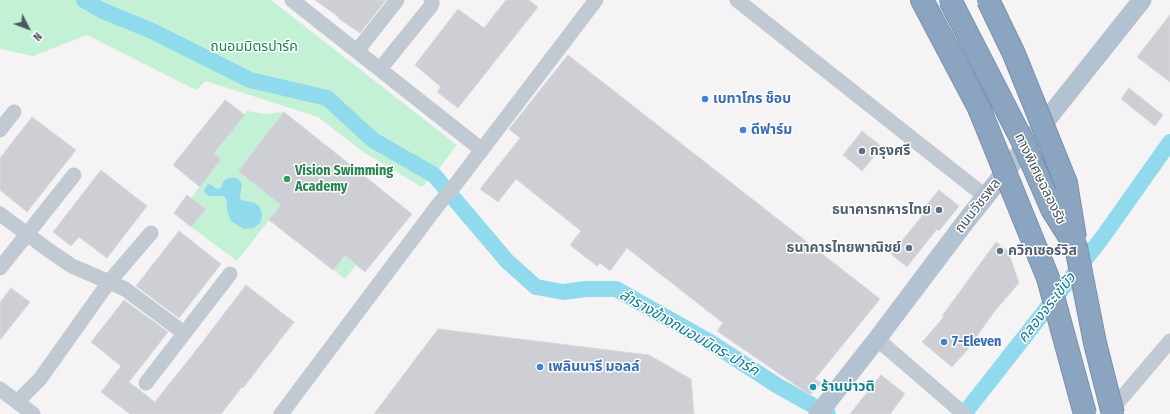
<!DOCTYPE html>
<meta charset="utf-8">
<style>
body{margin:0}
#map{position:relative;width:1170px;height:414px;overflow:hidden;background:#f5f3f3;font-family:"Fira Sans Condensed",sans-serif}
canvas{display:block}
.north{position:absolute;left:8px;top:8px;width:40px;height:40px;-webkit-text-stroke:3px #fff;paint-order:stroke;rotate:132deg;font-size:11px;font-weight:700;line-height:16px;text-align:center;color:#4a5661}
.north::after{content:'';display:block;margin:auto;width:14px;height:18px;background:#4a5661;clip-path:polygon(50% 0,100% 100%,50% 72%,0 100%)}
</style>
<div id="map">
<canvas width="1170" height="414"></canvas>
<div class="north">N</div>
</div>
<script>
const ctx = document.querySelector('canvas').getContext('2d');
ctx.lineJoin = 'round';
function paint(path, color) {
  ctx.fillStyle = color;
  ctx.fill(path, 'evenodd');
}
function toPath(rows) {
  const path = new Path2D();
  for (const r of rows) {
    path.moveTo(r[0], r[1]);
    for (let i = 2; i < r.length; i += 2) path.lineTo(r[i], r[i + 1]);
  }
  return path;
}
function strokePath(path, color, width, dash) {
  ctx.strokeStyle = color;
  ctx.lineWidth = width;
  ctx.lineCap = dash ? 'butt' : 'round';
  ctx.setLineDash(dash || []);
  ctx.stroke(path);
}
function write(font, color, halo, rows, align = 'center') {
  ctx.font = font + ' "Fira Sans Condensed","Noto Sans Thai",sans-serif';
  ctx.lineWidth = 3;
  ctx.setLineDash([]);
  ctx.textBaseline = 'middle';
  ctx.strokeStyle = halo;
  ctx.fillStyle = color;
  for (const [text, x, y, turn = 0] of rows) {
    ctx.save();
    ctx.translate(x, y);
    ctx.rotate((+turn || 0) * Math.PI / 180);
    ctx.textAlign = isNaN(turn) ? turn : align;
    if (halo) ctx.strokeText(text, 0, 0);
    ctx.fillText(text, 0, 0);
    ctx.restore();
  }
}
const green = toPath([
 [0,0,271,0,457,145,434,175,422,187,363,152,318,117,206,81,196,90,87,35,33,56,0,49],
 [247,111,266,114,284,112,402,206,345,279,269,220,237,261,191,227,206,209,191,198,221,159,214,153]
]);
const water = toPath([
 [230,178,237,178,241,182,242,185,240,197,241,200,255,203,259,206,262,213,261,221,259,224,253,228,244,229,231,221,227,211,227,203,225,197,221,196,208,196,204,191,207,185,210,184,217,189,221,188,223,182,226,179]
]);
const canal = toPath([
 [84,0,103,11,150,30,250,80,327,98,373,140,434,175,507,261,536,287,563,292,586,289,616,289,710,342,778,386,828,414],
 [964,414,1102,238,1170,142]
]);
const building = toPath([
 [315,0,386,0,360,33,338,18,339,17,315,0],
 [506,0,529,0,538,7,458,108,437,92,441,87,415,65,458,9,484,28,506,0],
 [1170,15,1170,82,1137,57,1170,15],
 [568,55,880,299,815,379,821,383,810,395,717,331,723,323,627,248,610,271,600,263,597,266,570,245,581,231,516,179,498,202,480,189,520,138,509,129,568,55],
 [1129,88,1163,115,1155,126,1121,99,1129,88],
 [225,100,245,115,214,153,221,159,200,187,173,165,225,100],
 [284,112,412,214,365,272,345,255,333,270,269,220,281,205,238,171,284,112],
 [32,117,76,150,27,212,0,190,0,158,32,117],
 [862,131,882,147,862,171,843,155,862,131],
 [101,170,147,206,107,258,79,237,71,246,53,232,101,170],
 [939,190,959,206,939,231,937,229,907,267,891,254,922,216,919,214,939,190],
 [187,195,206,209,191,227,174,213,187,195],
 [179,231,221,264,179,318,136,286,179,231],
 [996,242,1008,251,1019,283,994,312,967,350,952,367,922,342,944,317,942,316,996,242],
 [246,285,294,322,243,388,242,387,221,414,130,414,101,392,121,366,91,342,124,300,168,332,129,382,155,402,201,344,246,285],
 [11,288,30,302,0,340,0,302,11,288],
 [438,329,649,355,691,379,694,414,374,414,438,329],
 [881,375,905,394,890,414,850,414,881,375]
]);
const minor = toPath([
 [292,0,482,150],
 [737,0,986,197],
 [357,51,397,0],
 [380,69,431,6,432,3,431,0],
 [0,130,14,112],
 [0,214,47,249,72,266,125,289,184,333],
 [0,268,74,175],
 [877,339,964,414],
 [146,383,230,274],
 [0,389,33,414],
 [17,402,40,379,109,282,151,233],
 [281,414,438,205,455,185,596,0],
 [1108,414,1170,341]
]);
const major = toPath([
 [818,414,877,339,966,221,1142,0]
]);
const highway = toPath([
 [922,0,979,108]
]);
const highwayBridge = toPath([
 [950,0,1022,140,1052,209,1076,247,1095,343,1113,414],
 [988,0,1014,54,1066,183,1075,238],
 [979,108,1048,278,1085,414]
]);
const markers = [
 [705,99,4,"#3f7fe0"],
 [743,130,4,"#3f7fe0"],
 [862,151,4,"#5c6f8a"],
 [287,179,4,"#2e9e5b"],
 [939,210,4,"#5c6f8a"],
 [909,248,4,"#5c6f8a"],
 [1000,251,4,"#5c6f8a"],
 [944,342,4,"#3f7fe0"],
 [540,367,4,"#3f7fe0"],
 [813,387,4,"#0f9aa8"]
];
const parkNames = [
 ["ถนอมมิตรปาร์ค",254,47]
];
const shopNames = [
 ["เบทาโกร ช็อบ",713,99],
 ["ดีฟาร์ม",751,130],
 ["7-Eleven",952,342],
 ["เพลินนารี มอลล์",548,367]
];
const serviceNames = [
 ["กรุงศรี",870,151],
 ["ธนาคารทหารไทย",931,210,"right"],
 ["ธนาคารไทยพาณิชย์",901,248,"right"],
 ["ควิกเซอร์วิส",1008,251]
];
const leisureNames = [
 ["Vision Swimming",295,171],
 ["Academy",295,187]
];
const streetNames = [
 ["ทางพิเศษฉลองรัช",1040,179,64],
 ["ถนนวัชรพล",978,206,-52]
];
const cultureNames = [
 ["ร้านบ่าวติ",821,387]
];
const waterNames = [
 ["คลองจระเข้บัว",1047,308,-52],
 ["ลำรางข้างถนอมมิตร-ปาร์ค",689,333,30]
];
paint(green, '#c3f1d5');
paint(water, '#90daee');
strokePath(canal, '#90daee', 16);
paint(building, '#cdcfd5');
strokePath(building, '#d7d9de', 1);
strokePath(highway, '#7690ad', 24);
strokePath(minor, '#c1cad2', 15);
strokePath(major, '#b3c2d1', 19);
strokePath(highway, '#8ba5c1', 22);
strokePath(highwayBridge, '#7690ad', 24, []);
strokePath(highwayBridge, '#8ba5c1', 22);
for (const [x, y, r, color] of markers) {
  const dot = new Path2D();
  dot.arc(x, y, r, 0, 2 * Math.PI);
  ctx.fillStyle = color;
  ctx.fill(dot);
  strokePath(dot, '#fff', 1.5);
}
write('14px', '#17864f', '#fff', parkNames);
write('bold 14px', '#366cbe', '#fff', shopNames, 'left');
write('bold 14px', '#4e5e75', '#fff', serviceNames, 'left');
write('bold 14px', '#27864d', '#fff', leisureNames, 'left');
write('14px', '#4a5661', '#fff', streetNames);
write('bold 14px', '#0d838f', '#fff', cultureNames, 'left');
write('italic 15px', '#0c7c9b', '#fff', waterNames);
</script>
